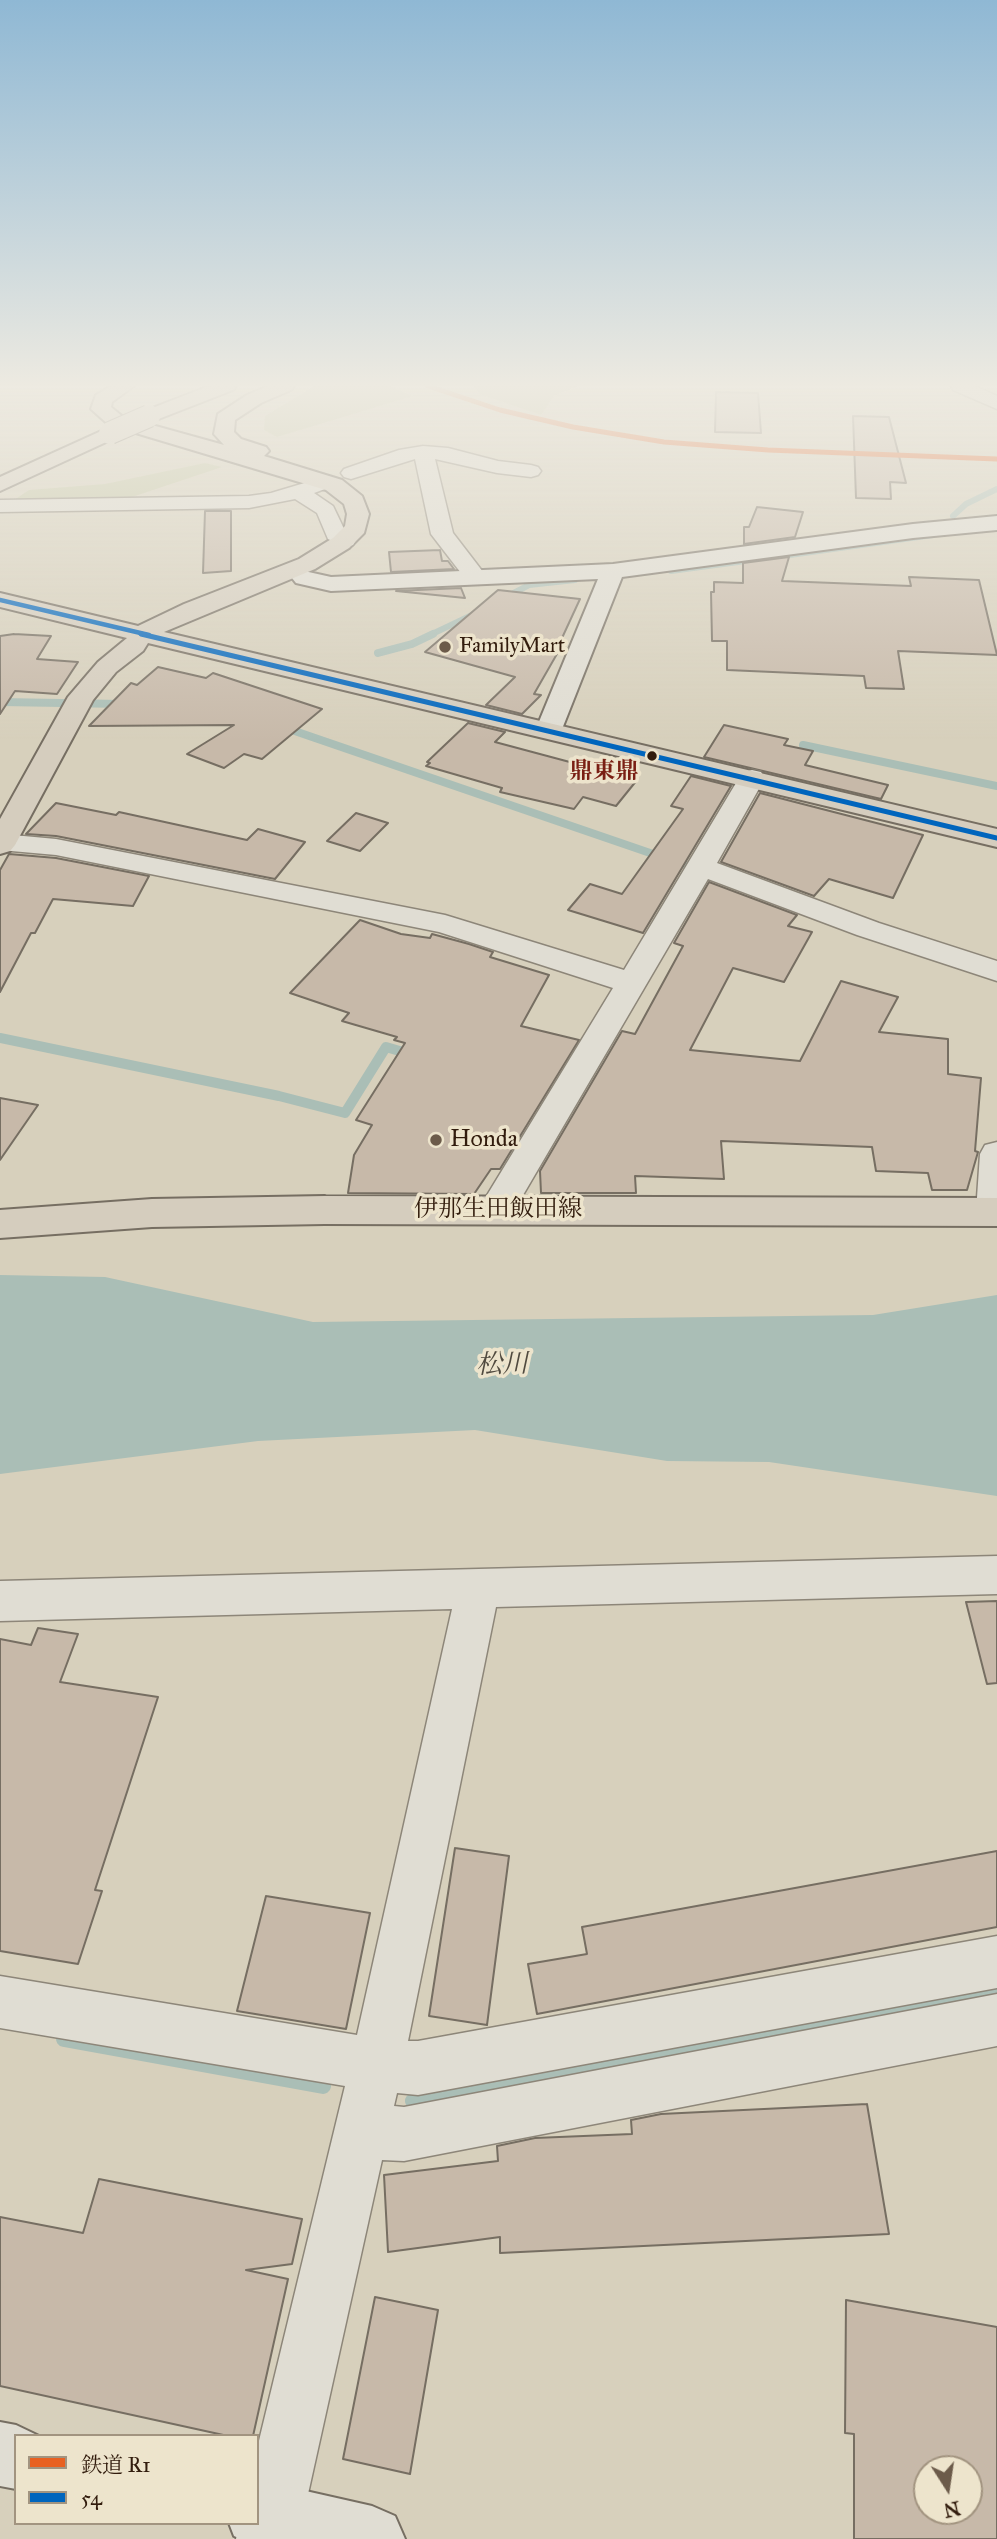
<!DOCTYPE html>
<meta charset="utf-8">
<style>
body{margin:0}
#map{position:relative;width:997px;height:2539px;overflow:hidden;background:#d7d0bc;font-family:"IM FELL Great Primer","Noto Serif JP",serif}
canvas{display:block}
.legend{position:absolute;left:14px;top:2434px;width:245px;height:91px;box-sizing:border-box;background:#ede4cc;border:2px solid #a29480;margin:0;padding:9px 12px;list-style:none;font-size:21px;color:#321c0d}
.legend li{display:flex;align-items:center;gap:14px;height:35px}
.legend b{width:35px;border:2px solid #a29480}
.north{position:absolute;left:913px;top:2455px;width:70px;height:70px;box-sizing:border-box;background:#ede4cc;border:2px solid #a29480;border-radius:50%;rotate:168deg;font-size:19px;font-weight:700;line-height:28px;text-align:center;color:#321c0d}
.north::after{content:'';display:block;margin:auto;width:24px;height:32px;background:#6c5b4a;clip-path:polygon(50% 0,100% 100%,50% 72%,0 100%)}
</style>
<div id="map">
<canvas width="997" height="2539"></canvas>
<ul class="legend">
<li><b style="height:9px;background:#e86121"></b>鉄道 R1</li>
<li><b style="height:9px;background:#0065bd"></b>54</li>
</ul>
<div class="north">N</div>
</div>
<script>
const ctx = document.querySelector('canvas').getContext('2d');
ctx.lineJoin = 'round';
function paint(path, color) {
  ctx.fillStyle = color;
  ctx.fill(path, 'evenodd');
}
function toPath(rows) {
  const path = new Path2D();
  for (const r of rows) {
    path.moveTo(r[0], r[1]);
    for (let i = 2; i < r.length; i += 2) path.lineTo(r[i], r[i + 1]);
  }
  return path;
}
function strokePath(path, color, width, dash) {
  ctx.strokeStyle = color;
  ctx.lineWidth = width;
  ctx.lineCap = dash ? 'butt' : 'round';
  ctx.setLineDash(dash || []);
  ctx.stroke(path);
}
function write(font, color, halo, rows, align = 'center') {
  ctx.font = font + ' "IM FELL Great Primer","Noto Serif JP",serif';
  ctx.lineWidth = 7;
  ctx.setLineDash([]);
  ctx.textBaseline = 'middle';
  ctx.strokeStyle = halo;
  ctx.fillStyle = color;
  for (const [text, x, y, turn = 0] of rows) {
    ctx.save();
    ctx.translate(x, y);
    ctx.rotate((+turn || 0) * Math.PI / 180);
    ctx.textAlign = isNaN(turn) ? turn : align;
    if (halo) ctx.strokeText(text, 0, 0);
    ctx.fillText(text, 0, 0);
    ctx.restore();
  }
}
const green = toPath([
 [314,386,390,386,413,396,277,437,264,430,265,416],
 [474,386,578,386,554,396,541,415,479,394],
 [205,463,222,467,126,499,14,500,29,490,105,484]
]);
const water = toPath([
 [0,1275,105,1277,313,1322,873,1315,997,1295,997,1496,769,1462,667,1461,475,1430,258,1441,0,1474]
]);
const streamFar3 = toPath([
 [953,516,966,504,997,489],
 [783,556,933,535],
 [671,571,753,560],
 [504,598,529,585,575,580],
 [430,635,474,614]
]);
const streamFar2 = toPath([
 [378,653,412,644,433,634],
 [0,702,124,704],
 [283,727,688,866],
 [803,745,997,786]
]);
const streamFar1 = toPath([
 [0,1038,279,1096,345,1113,386,1047,413,1055]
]);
const stream = toPath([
 [64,2039,323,2086],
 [413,2101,997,1990]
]);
const building = toPath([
 [716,392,758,393,761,433,715,432,716,392],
 [853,416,889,417,906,483,890,482,891,499,856,498,853,416],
 [757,507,803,512,795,537,744,544,744,527,749,527,757,507],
 [205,511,231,511,231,571,203,573,205,511],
 [440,550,442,561,448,561,454,569,391,572,389,552,440,550],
 [789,557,782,581,911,586,909,577,979,580,997,655,898,651,904,689,866,688,864,676,727,670,727,641,712,641,711,592,714,592,714,582,743,583,743,563,789,557],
 [461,588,465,598,396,591,461,588],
 [498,590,580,599,562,638,565,640,534,694,541,695,522,714,486,705,515,677,425,652,498,590],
 [14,634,51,636,37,659,78,662,57,694,15,691,0,714,0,636,14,634],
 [158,667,206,678,213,673,322,709,262,759,244,754,224,768,187,754,234,725,89,726,131,683,137,685,158,667],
 [468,723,505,732,495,742,637,780,616,806,583,797,574,809,500,792,502,788,426,766,430,763,427,762,468,723],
 [724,725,788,739,784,745,813,751,805,765,888,785,881,799,704,757,724,725],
 [691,776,731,786,643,933,568,910,590,884,622,894,683,809,671,806,691,776],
 [760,793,923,835,893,898,829,879,814,896,721,862,760,793],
 [56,803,116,815,119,812,247,840,258,829,305,842,275,879,56,836,26,834,56,803],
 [356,813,388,823,360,851,327,841,356,813],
 [9,854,56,858,149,876,133,906,53,899,35,933,31,933,0,992,0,870,9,854],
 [709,882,797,915,788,926,812,932,784,982,733,968,690,1050,800,1061,841,981,898,997,879,1032,948,1039,948,1074,981,1078,975,1151,978,1152,967,1190,932,1190,928,1173,876,1171,872,1147,721,1141,724,1179,635,1176,636,1193,541,1193,540,1171,622,1031,635,1034,683,946,674,943,709,882],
 [360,920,401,934,430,938,432,934,469,944,493,952,490,957,549,975,521,1026,579,1040,500,1169,491,1169,474,1194,348,1193,354,1155,372,1125,356,1120,405,1043,394,1040,397,1037,342,1021,349,1013,290,993,360,920],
 [0,1098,38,1105,0,1160,0,1098],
 [997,1601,997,1683,987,1684,966,1602,997,1601],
 [38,1628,78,1634,60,1682,158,1697,95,1890,102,1891,78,1964,0,1951,0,1639,31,1645,38,1628],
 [455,1848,509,1856,487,2025,429,2016,455,1848],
 [997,1851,997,1927,537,2014,528,1964,587,1954,582,1927,997,1851],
 [266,1896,370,1913,346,2029,237,2011,266,1896],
 [867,2104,889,2234,500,2253,500,2237,388,2252,384,2175,498,2161,497,2146,535,2138,632,2134,631,2120,661,2114,867,2104],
 [99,2179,302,2219,292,2264,246,2270,288,2279,253,2436,228,2436,0,2386,0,2217,83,2233,99,2179],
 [375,2297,438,2310,410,2474,343,2459,375,2297],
 [846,2300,997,2327,997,2539,854,2539,854,2434,845,2433,846,2300],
 [927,2469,969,2469,969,2511,927,2511,927,2469]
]);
const street = toPath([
 [951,386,975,386,997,396,997,409,953,390,951,386],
 [423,446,448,448,498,461,531,465,538,467,541,471,538,475,531,477,497,473,435,459,453,533,483,572,480,582,464,582,461,573,431,534,415,459,351,479,344,477,341,473,344,469,399,450,423,446],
 [318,479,325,481,328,485,325,489,314,493,333,506,345,531,356,540,353,545,345,547,328,539,317,513,295,499,249,508,0,512,0,500,249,496,271,493,318,479],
 [752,770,761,772,765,778,717,863,879,923,997,961,997,981,857,935,708,879,509,1219,496,1223,483,1219,478,1210,613,988,439,932,56,855,0,850,2,834,56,839,445,915,624,970,739,778,743,772,752,770],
 [997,1142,997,1224,994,1225,981,1221,976,1212,980,1154,985,1145,997,1142],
 [997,1556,997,1594,496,1607,408,2041,418,2041,997,1936,997,1988,418,2095,397,2093,394,2106,404,2107,997,1994,997,2046,404,2161,382,2160,298,2539,236,2539,239,2523,257,2523,257,2449,345,2086,0,2028,0,1976,357,2035,452,1609,0,1621,0,1581,997,1556]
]);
const secondary = toPath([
 [997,516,997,530,913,538,622,577,562,729,558,735,549,737,540,735,536,729,598,579,331,591,296,583,292,578,296,573,304,571,331,577,613,564,913,524,997,516],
 [0,2422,16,2425,39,2436,16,2436,16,2489,0,2486,0,2422],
 [257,2480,372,2506,395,2516,405,2539,241,2539,234,2536,229,2523,257,2523,257,2480]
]);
const primary = toPath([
 [325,1196,997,1198,997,1226,325,1224,152,1227,0,1238,0,1210,152,1199,325,1196]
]);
const highway = toPath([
 [111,386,134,386,112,402,111,407,123,417,224,445,214,434,218,414,247,395,268,386,294,386,291,390,261,403,235,420,234,432,241,439,266,447,269,451,264,456,342,480,362,496,369,514,364,533,349,548,315,569,164,632,997,829,997,847,148,643,143,651,116,672,93,700,15,845,10,851,0,854,0,819,68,697,98,662,127,638,0,607,0,593,138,626,184,604,299,559,333,538,345,526,347,514,344,504,326,490,109,425,91,409,96,395,111,386],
 [209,386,236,386,233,390,156,420,149,422,142,420,139,416,142,412,209,386],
 [110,427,117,429,120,433,117,437,0,491,0,477,110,427]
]);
const highwayBridge = toPath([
 [110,433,149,416]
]);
const bus1Far1 = toPath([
 [0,600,149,635]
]);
const bus1 = toPath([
 [141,634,997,838]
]);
const rail1 = toPath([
 [428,386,500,410,573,427,664,442,768,450,997,459]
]);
const markers = [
 [445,647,7,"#6c5b4a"],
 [652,756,6,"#321c0d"],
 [436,1140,7,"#6c5b4a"]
];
const farPoinames = [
 ["FamilyMart",459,647]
];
const farQuarternames = [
 ["鼎東鼎",604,772]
];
const poiNames = [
 ["Honda",450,1140]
];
const streetNames = [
 ["伊那生田飯田線",498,1210]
];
const waterNames = [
 ["松川",502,1366,-2]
];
paint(green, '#c3c6a2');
paint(water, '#aabeb6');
strokePath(streamFar3, '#aabeb6', 6);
strokePath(streamFar2, '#aabeb6', 8);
strokePath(streamFar1, '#aabeb6', 10);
strokePath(stream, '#aabeb6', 16);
paint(building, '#c7b9a9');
strokePath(building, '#766e62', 2);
strokePath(street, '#8d8679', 3);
strokePath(secondary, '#766e62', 4);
strokePath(primary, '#766e62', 4);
strokePath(highway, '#766e62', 4);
paint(street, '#e0ddd3');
paint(secondary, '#e0ddd3');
paint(primary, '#d5cdbe');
paint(highway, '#d5cdbe');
strokePath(highwayBridge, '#766e62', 24, []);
strokePath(highwayBridge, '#d5cdbe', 22);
strokePath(bus1Far1, '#0065bd', 4.5);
strokePath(bus1, '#0065bd', 5);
strokePath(rail1, '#e86121', 5);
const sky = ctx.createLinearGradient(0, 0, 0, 741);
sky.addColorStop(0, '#8fb8d4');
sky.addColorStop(0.52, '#edeae1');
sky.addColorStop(1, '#edeae100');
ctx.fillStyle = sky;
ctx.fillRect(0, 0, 997, 741);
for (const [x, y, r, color] of markers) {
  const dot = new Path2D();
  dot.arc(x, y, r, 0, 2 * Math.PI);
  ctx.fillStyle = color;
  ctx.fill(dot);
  strokePath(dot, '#ede4cc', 2.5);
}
write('21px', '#321c0d', '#ede4cc', farPoinames, 'left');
write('bold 23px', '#7a1f14', '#ede4cc', farQuarternames);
write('24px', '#321c0d', '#ede4cc', poiNames, 'left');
write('24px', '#321c0d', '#ede4cc', streetNames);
write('italic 26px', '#504a3f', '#ede4cc', waterNames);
</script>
